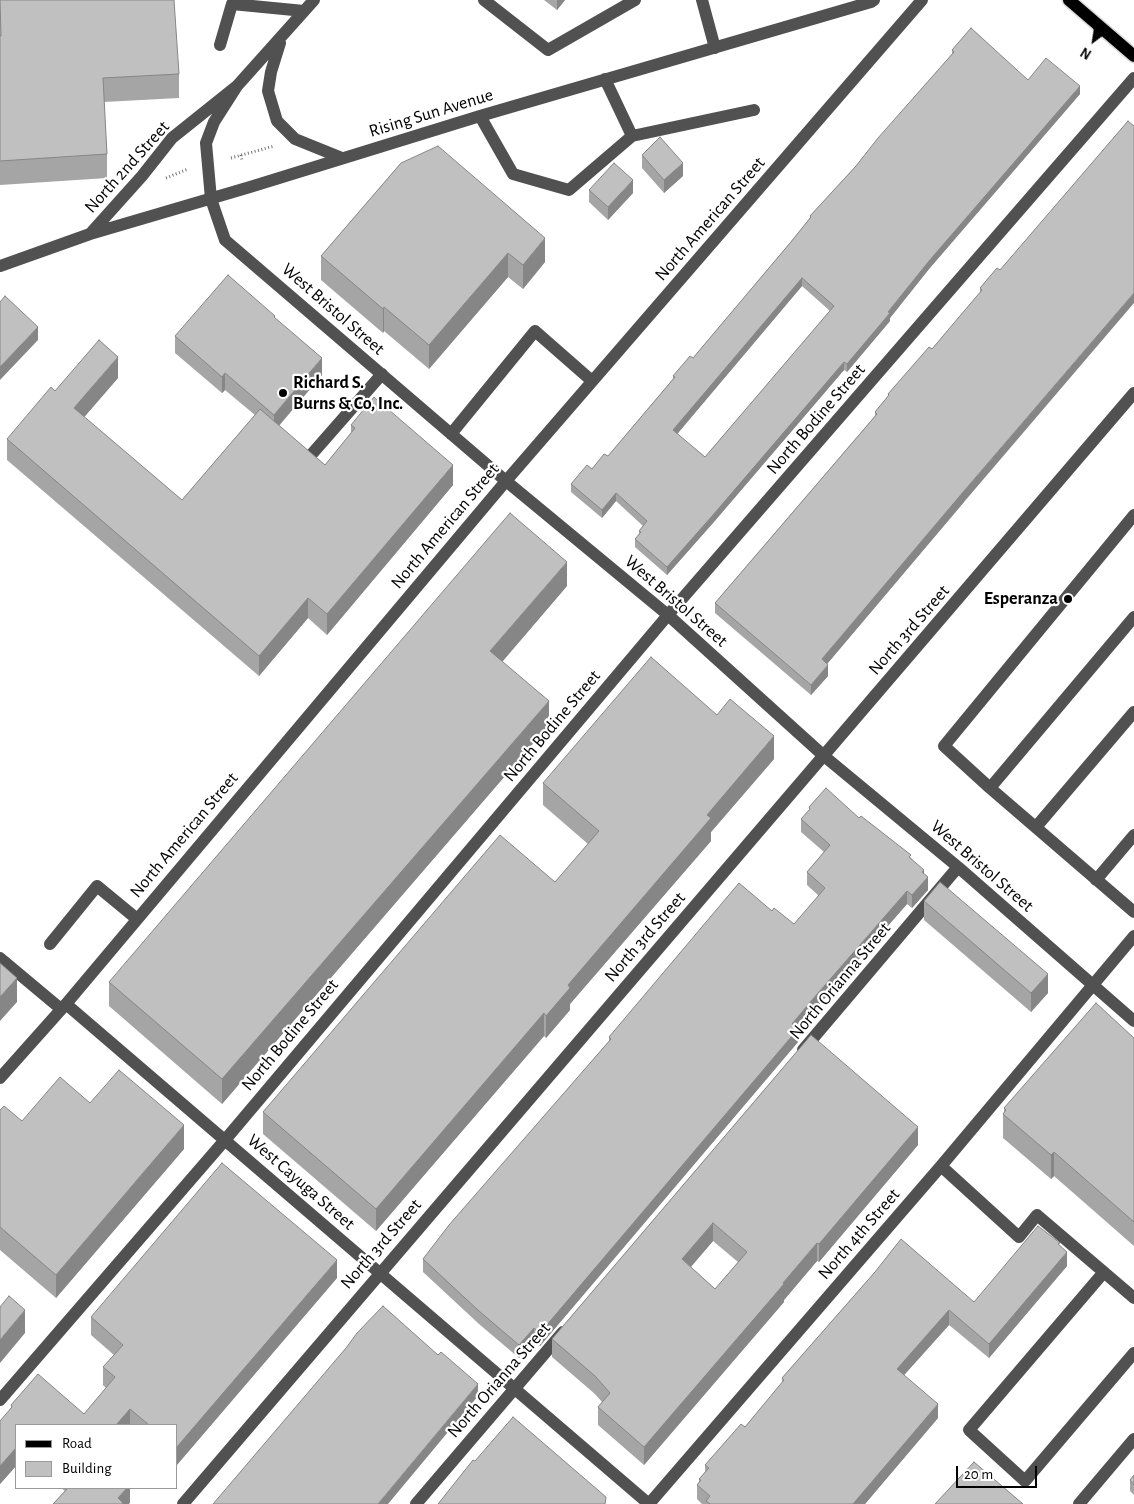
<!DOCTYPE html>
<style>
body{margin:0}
#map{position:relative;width:1134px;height:1504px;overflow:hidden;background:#fff;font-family:"Alegreya Sans",sans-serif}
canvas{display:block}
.legend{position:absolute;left:15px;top:1424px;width:162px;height:65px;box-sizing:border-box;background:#fff;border:1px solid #999;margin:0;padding:6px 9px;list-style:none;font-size:15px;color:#000}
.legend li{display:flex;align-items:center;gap:10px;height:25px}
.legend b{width:25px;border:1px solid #999}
.north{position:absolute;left:1069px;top:15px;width:50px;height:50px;-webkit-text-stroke:4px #fff;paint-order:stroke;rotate:211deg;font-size:14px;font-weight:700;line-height:20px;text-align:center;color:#000}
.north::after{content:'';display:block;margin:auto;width:18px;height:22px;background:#000;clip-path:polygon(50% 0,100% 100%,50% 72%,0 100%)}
.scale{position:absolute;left:956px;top:1466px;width:81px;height:22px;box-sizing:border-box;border:2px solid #000;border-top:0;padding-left:6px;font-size:15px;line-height:18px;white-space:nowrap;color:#000;-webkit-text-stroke:4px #fff;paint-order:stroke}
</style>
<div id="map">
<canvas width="1134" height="1504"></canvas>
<ul class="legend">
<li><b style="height:6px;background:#000"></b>Road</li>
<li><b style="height:14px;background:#c0c0c0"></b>Building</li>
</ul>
<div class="north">N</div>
<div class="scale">20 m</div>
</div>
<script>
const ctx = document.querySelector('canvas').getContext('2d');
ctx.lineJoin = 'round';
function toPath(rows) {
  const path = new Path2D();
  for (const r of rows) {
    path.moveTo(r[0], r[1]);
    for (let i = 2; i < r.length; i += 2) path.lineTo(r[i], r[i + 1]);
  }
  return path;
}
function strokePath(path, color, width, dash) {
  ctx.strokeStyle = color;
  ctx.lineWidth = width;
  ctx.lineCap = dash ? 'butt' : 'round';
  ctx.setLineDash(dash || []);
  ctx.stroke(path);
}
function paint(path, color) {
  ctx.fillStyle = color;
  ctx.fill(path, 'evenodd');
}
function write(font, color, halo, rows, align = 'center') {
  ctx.font = font + ' "Alegreya Sans",sans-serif';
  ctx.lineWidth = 4.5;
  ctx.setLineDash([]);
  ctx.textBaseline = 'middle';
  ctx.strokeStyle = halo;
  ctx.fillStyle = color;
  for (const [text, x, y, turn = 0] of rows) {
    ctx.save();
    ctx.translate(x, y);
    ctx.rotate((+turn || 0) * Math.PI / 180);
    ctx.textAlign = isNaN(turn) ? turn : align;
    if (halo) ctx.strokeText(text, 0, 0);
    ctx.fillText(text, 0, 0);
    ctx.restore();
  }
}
const path = toPath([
 [241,155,242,160],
 [231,158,274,146],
 [166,178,188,169]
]);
const minor = toPath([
 [484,0,548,50,635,0],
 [702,0,715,48],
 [280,43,271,72,268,91,277,121,295,139,342,158],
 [220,45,232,4,304,11],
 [605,79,632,136,754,110],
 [237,86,214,122,206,143,211,199,225,240,506,481,668,615,824,756,958,867,1134,1021],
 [480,116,513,174,569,190,632,136],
 [90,234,142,176,172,138,237,86,314,0],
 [0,266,90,234,250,187,480,116,871,2,874,0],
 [451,434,535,331,592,381],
 [311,455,382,374],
 [1134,515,944,746,990,788,1134,912],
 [990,788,1134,617],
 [1036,827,1134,712],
 [1096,880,1134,835],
 [50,944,97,886,137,919],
 [0,958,61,1009],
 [66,1004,649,1504],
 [803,1050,958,867],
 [0,1078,66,1004,506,481,922,0],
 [941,1166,1019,1237,1037,1215,1134,1298],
 [1104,1272,969,1430,1025,1481,1134,1353],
 [0,1400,225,1140,668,615,1134,78],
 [183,1504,1134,393],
 [416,1504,563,1332],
 [649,1504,941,1166,1134,936],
 [1079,1504,1134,1439]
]);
const major = toPath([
 [1069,0,1134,56]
]);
const wall = toPath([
 [0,0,179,74,179,98,104,102,107,154,107,178,0,185],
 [544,0,565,0,557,10],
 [952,50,1028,80,1080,94,929,269,890,318,890,321,847,372,844,370,713,523,667,575,635,547,635,539,639,534,639,531,643,526,616,501,602,518,571,492,571,484,608,456,673,379,673,376,693,358,790,243,810,218,810,216,856,166,952,54],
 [802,286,830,311,705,457,677,434],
 [642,155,683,176,664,193,642,168],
 [401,163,545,262,523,289,508,277,429,369,384,331,383,333,321,280,321,256],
 [589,190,633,193,608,220,589,202],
 [997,268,964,502,827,664,828,676,811,695,715,613,715,603,875,416,875,412,888,396,888,394,932,349,980,293,980,288],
 [275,318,322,375,279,426,325,465,351,433,351,425,453,485,327,635,308,618,259,676,7,460,7,439,55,391,118,378,84,417,182,500,255,415,225,390,222,393,175,353,175,336],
 [567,586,502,662,549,725,222,1104,109,1006,109,982],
 [717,715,774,759,711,832,711,841,570,1004,570,1010,546,1038,544,1036,376,1231,263,1134,263,1112,555,882,588,844,543,805,543,783],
 [809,807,859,818,911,858,924,874,928,890,912,908,907,904,812,1013,798,1029,798,1042,540,1346,534,1341,519,1358,479,1324,423,1272,423,1259,609,1041,609,1037,772,911,794,924,819,896,807,885,807,872,824,852,801,832,801,819,809,811],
 [924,901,1048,993,1031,1012,924,920],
 [811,1035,918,1145,819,1262,817,1261,784,1300,784,1302,644,1465,598,1425,598,1407,602,1402,595,1394,552,1357,552,1339],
 [713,1241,738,1262,715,1289,691,1267],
 [1134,1038,1134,1246,1054,1176,1051,1179,1003,1138,1003,1114,1004,1112,1004,1108],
 [90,1103,184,1149,56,1298,0,1250,0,1110,22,1121],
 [1060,1245,1067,1266,989,1358,949,1325,904,1375,938,1418,865,1504,702,1504,697,1499,697,1485,699,1482,699,1479,705,1472,705,1465,745,1427,782,1383,782,1378,875,1272,974,1302],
 [337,1278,176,1466,176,1425,16,1425,16,1466,0,1484,0,1421,11,1409,11,1405,84,1414,106,1388,103,1385,103,1367,114,1355,91,1335,91,1317],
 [1134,1475,1134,1495,1130,1491,1130,1480],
 [61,1488,130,1488,130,1502,129,1504,53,1504,65,1491]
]);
const shadedWall = toPath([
 [557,0,565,0,557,10],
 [1080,86,1080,94,929,269,890,318,890,321,847,372,847,364,929,261],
 [683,163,683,176,664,193,664,180],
 [633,180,633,193,608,220,608,207],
 [545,238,545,262,523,289,523,265],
 [508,253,508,277,429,369,429,345],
 [802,278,802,286,673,439,673,430],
 [1134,293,1134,303,964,502,822,670,822,659,964,491],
 [384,307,384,331,383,333,383,309],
 [38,327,38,340,0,380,0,367],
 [118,357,118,378,74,429,74,408],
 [322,358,322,375,274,431,274,415],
 [844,362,844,370,713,523,667,575,667,567],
 [225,373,225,390,222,393,222,377],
 [453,465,453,485,327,635,327,614],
 [616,493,616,501,602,518,602,510],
 [567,562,567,586,490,676,490,651],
 [308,598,308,618,259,676,259,656],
 [828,665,828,676,811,695,811,685],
 [549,701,549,725,222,1104,222,1079],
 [774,736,774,759,711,832,711,841,570,1004,570,1010,546,1038,546,1016,568,985,707,815],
 [924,870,924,881,928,877,928,890,912,908,912,895,922,872],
 [907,891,907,904,798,1029,798,1042,540,1346,540,1333,812,1000],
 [1048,974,1048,993,1031,1012,1031,993],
 [17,978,17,1002,0,1021,0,997],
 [544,1013,544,1036,376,1231,376,1209],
 [184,1125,184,1149,56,1298,56,1275],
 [918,1127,918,1145,819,1262,819,1244],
 [1054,1152,1054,1176,1051,1179,1051,1155],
 [713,1223,713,1241,682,1277,682,1259],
 [817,1243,817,1261,784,1300,784,1302,644,1465,644,1447],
 [1067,1252,1067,1266,989,1358,989,1344],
 [337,1260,337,1278,176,1466,176,1448],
 [25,1310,25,1333,0,1363,0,1340],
 [949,1310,949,1325,897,1383,897,1369],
 [534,1328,534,1341,519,1358,519,1345],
 [478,1384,478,1396,388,1504,378,1504],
 [938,1404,938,1418,865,1504,853,1504],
 [130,1409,130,1425,116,1425],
 [16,1448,16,1466,0,1484,0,1466],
 [127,1488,130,1488,130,1502,129,1504,118,1504,118,1498]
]);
const building = toPath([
 [0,0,174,0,179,74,103,78,107,154,0,161,0,36,1,36,0,0],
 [971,28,1028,80,1046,58,1080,86,929,261,888,312,890,313,847,364,844,362,713,515,667,567,635,539,641,532,639,531,647,521,616,493,602,510,571,484,587,465,592,469,604,454,608,456,675,377,673,376,690,356,693,358,790,243,811,217,810,216,856,166,878,138,954,52,952,50,971,28],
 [802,278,834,306,705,457,673,430,802,278],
 [1128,121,1134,126,1134,293,964,491,822,659,828,665,811,685,715,603,877,414,875,412,889,395,888,394,929,347,932,349,959,317,982,290,980,288,997,268,1000,270,1128,121],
 [660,137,683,163,664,180,642,155,660,137],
 [438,146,545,238,523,265,508,253,429,345,384,307,383,309,321,256,401,163,438,146],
 [614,163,633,180,608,207,589,190,614,163],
 [228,275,275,316,274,317,322,358,274,415,225,373,222,377,175,336,228,275],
 [5,296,38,327,0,367,0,302,5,296],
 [99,340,118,357,74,408,182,500,260,409,325,465,355,428,351,425,374,397,453,465,327,614,308,598,259,656,7,439,51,387,55,391,99,340],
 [510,513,567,562,490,651,549,701,222,1079,109,982,510,513],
 [651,657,717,715,730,699,774,736,707,815,711,818,568,985,570,988,546,1016,544,1013,376,1209,263,1112,500,835,555,882,599,831,543,783,651,657],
 [826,788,859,818,861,816,911,855,909,857,924,870,922,872,928,877,912,895,907,891,812,1000,792,1024,798,1029,540,1333,534,1328,519,1345,479,1311,423,1259,449,1225,611,1039,609,1037,739,883,772,911,774,908,794,924,825,888,807,872,830,845,801,819,810,809,809,807,826,788],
 [940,882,1048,974,1031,993,924,901,940,882],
 [0,963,17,978,0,997,0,963],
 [1096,1003,1134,1038,1134,1222,1054,1152,1051,1155,1003,1114,1006,1110,1004,1108,1096,1003],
 [811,1035,918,1127,819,1244,817,1243,783,1283,784,1284,644,1447,598,1407,610,1393,595,1376,552,1339,811,1035],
 [713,1223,747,1252,715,1289,682,1259,713,1223],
 [119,1070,184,1125,56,1275,0,1227,0,1110,4,1106,22,1121,60,1077,90,1103,119,1070],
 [222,1163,337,1260,176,1448,176,1425,149,1425,130,1409,116,1425,16,1425,16,1448,0,1466,0,1421,12,1407,11,1405,38,1374,84,1414,115,1377,103,1367,123,1345,91,1317,222,1163],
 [1038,1226,1060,1243,1058,1244,1067,1252,989,1344,949,1310,897,1369,938,1404,853,1504,710,1504,706,1501,710,1496,697,1485,701,1480,699,1479,709,1468,705,1465,741,1424,745,1427,784,1380,782,1378,875,1272,901,1239,974,1302,1038,1226],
 [9,1296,25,1310,0,1340,0,1307,9,1296],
 [383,1306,438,1355,441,1352,478,1384,378,1504,213,1504,346,1348,357,1333,383,1306],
 [513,1417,606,1497,605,1504,438,1504,473,1460,475,1461,513,1417],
 [974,1462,1023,1504,935,1504,974,1462],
 [1134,1475,1134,1485,1130,1480,1134,1475],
 [68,1488,127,1488,118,1498,123,1503,122,1504,53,1504,68,1488]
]);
const markers = [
 [283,393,5,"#000"],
 [1068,599,5,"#000"]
];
const streetNames = [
 ["Rising Sun Avenue",431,113,-17],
 ["North 2nd Street",127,167,-48],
 ["North American Street",710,219,-49],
 ["West Bristol Street",333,309,41],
 ["North Bodine Street",816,419,-49],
 ["North American Street",445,526,-50],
 ["West Bristol Street",676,601,41],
 ["North 3rd Street",909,630,-49],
 ["North Bodine Street",552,726,-50],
 ["North American Street",184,835,-50],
 ["West Bristol Street",982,866,41],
 ["North 3rd Street",645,937,-49],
 ["North Orianna Street",840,981,-50],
 ["North Bodine Street",290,1035,-50],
 ["West Cayuga Street",301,1182,41],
 ["North 4th Street",859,1234,-49],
 ["North 3rd Street",381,1244,-49],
 ["North Orianna Street",499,1380,-49]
];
const poiNames = [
 ["Richard S.",293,383],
 ["Burns & Co, Inc.",293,404],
 ["Esperanza",1058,599,"right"]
];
strokePath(major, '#dbdbdb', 15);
strokePath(path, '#737373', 3, [1, 2.5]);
strokePath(minor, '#515151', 12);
strokePath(major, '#000', 12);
paint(wall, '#a5a5a5');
paint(shadedWall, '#868686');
paint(building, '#c0c0c0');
strokePath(building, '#868686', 1);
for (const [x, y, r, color] of markers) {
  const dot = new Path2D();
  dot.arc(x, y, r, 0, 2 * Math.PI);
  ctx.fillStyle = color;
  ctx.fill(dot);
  strokePath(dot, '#fff', 2);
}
write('18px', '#000', '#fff', streetNames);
write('bold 18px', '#000', '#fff', poiNames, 'left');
</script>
